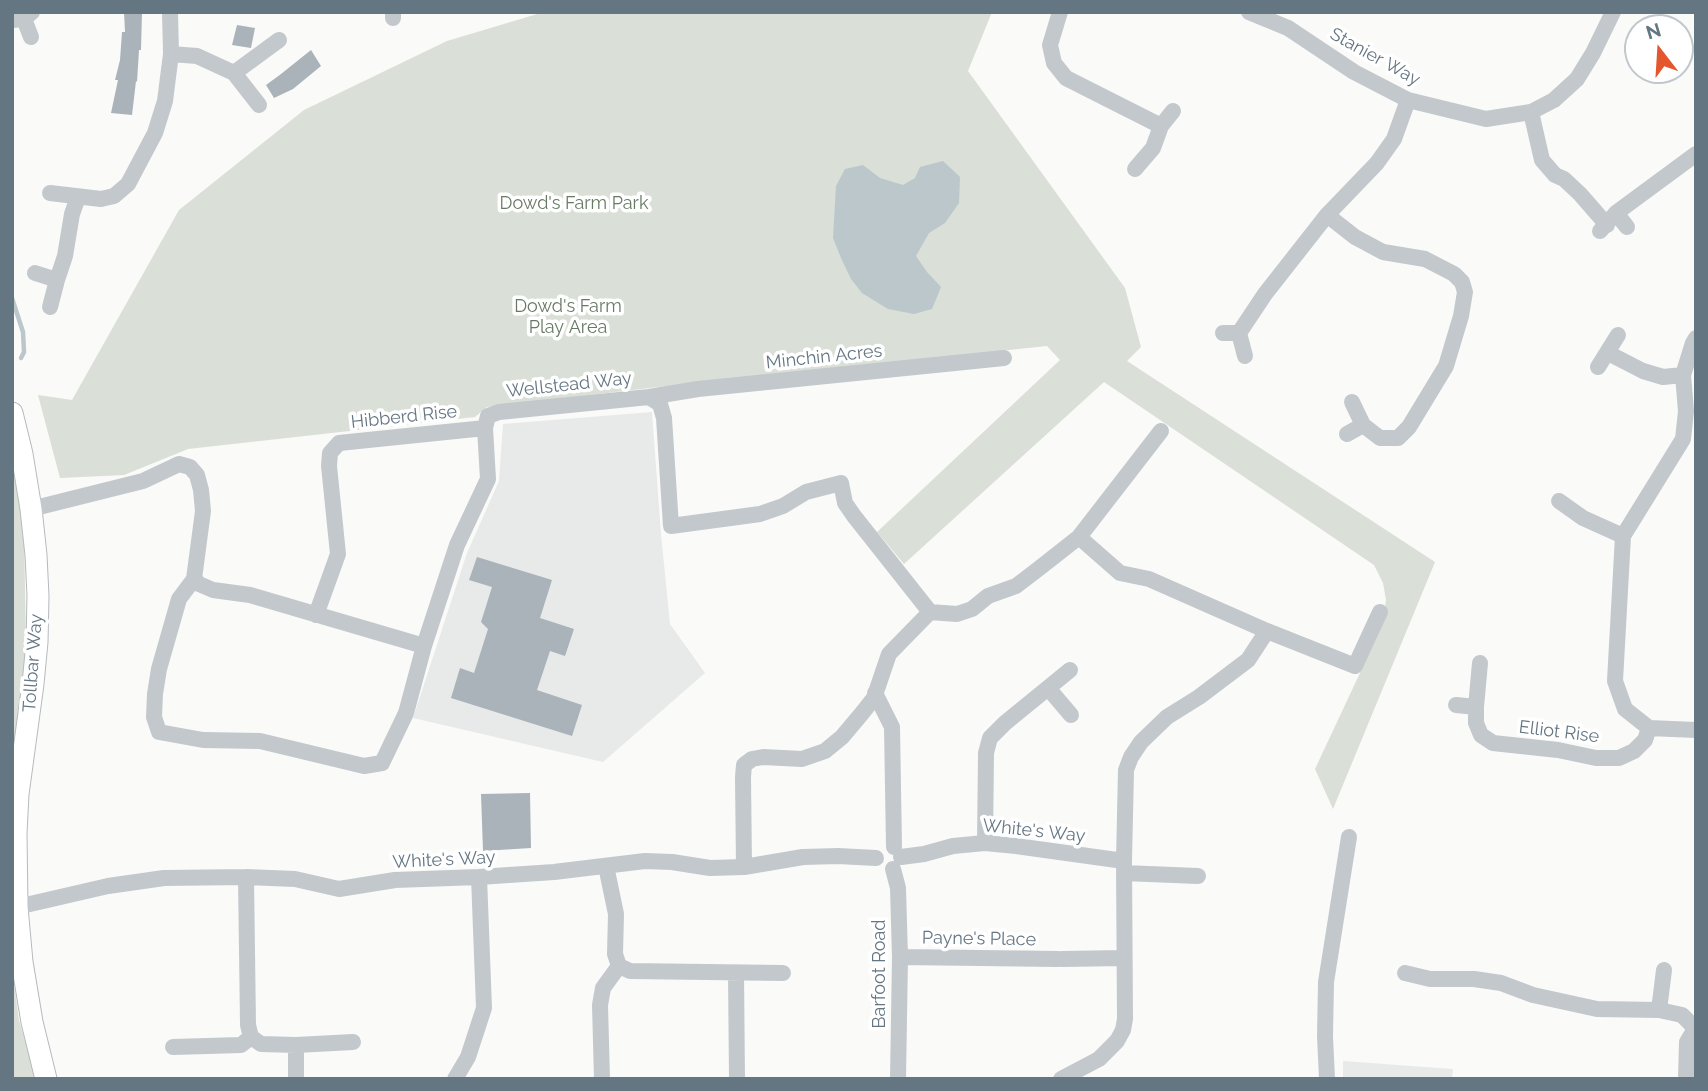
<!DOCTYPE html>
<style>
body{margin:0}
#map{position:relative;width:1708px;height:1091px;overflow:hidden;background:#fafaf8;font-family:Raleway,sans-serif}
canvas{display:block}
.frame{position:absolute;inset:0;border:14px solid #657683;pointer-events:none}
.north{position:absolute;left:1624px;top:14px;width:70px;height:70px;box-sizing:border-box;background:#fff;border:2px solid #c1c8cd;border-radius:50%;rotate:343deg;font-size:19px;font-weight:700;line-height:28px;text-align:center;color:#657683}
.north::after{content:'';display:block;margin:auto;width:24px;height:32px;background:#e4572e;clip-path:polygon(50% 0,100% 100%,50% 72%,0 100%)}
</style>
<div id="map">
<canvas width="1708" height="1091"></canvas>
<div class="frame"></div>
<div class="north">N</div>
</div>
<script>
const ctx = document.querySelector('canvas').getContext('2d');
ctx.lineJoin = 'round';
function paint(path, color) {
  ctx.fillStyle = color;
  ctx.fill(path, 'evenodd');
}
function toPath(rows) {
  const path = new Path2D();
  for (const r of rows) {
    path.moveTo(r[0], r[1]);
    for (let i = 2; i < r.length; i += 2) path.lineTo(r[i], r[i + 1]);
  }
  return path;
}
function strokePath(path, color, width, dash) {
  ctx.strokeStyle = color;
  ctx.lineWidth = width;
  ctx.lineCap = dash ? 'butt' : 'round';
  ctx.setLineDash(dash || []);
  ctx.stroke(path);
}
function write(font, color, halo, rows, align = 'center') {
  ctx.font = font + ' Raleway,sans-serif';
  ctx.lineWidth = 7;
  ctx.setLineDash([]);
  ctx.textBaseline = 'middle';
  ctx.strokeStyle = halo;
  ctx.fillStyle = color;
  for (const [text, x, y, turn = 0] of rows) {
    ctx.save();
    ctx.translate(x, y);
    ctx.rotate((+turn || 0) * Math.PI / 180);
    ctx.textAlign = isNaN(turn) ? turn : align;
    if (halo) ctx.strokeText(text, 0, 0);
    ctx.fillText(text, 0, 0);
    ctx.restore();
  }
}
const built = toPath([
 [652,412,661,534,670,624,705,673,603,762,413,718,467,553,499,481,503,424],
 [1343,1061,1453,1069,1452,1079,1343,1079]
]);
const green = toPath([
 [544,12,992,12,968,71,1125,288,1141,347,1127,361,1435,562,1333,809,1315,769,1382,626,1386,600,1383,583,1374,565,1104,382,904,564,877,532,1060,360,1047,346,667,386,487,407,475,417,188,449,124,475,60,478,38,395,72,400,179,210,304,110,447,41],
 [12,468,17,482,24,531,26,647,24,685,12,769],
 [12,970,19,1020,36,1079,12,1079]
]);
const water = toPath([
 [943,161,960,177,959,203,945,223,929,233,916,256,927,272,941,287,932,309,914,314,888,309,862,293,851,279,841,258,833,238,836,186,845,169,863,165,880,178,903,185,915,178,920,167]
]);
const stream = toPath([
 [12,298,23,332,24,352,21,358]
]);
const building = toPath([
 [124,12,142,12,141,50,139,50,137,82,136,81,132,115,111,113,118,80,115,80,120,60,122,32,125,32],
 [237,25,255,28,251,48,232,45],
 [311,50,321,66,293,89,274,98,266,85,281,74],
 [477,557,552,580,540,618,574,629,565,656,550,651,537,690,582,705,572,736,451,698,460,668,474,673,488,629,481,622,492,587,469,580],
 [530,793,531,848,483,851,481,794]
]);
const minor = toPath([
 [1060,12,1050,45,1054,63,1066,78,1161,126],
 [1249,12,1288,28,1354,72,1408,100,1486,119,1531,112,1554,100,1577,79,1593,53,1613,12],
 [393,18,393,12],
 [24,19,31,37],
 [12,20,24,19,32,12],
 [171,54,197,56,234,73,259,105],
 [234,73,279,40],
 [1531,112,1542,160,1555,175,1564,179,1580,194,1607,225],
 [1135,169,1153,148,1161,126,1173,111],
 [50,193,101,199,114,196,128,184,155,133,165,101,171,54,170,12],
 [1616,213,1627,227],
 [1327,215,1355,237,1383,252,1425,259,1454,274,1462,282,1465,292,1461,316,1446,366,1409,427,1398,438,1380,438,1363,425,1352,402],
 [1600,231,1616,213,1696,154],
 [35,273,57,280],
 [50,307,57,280,65,256,72,214,78,197],
 [1223,333,1239,333,1265,294,1327,215,1377,163,1394,139,1408,100],
 [1239,333,1245,356],
 [1696,338,1693,343,1683,375,1686,411,1683,439,1623,536,1615,681,1625,709,1649,728,1696,730],
 [1608,353,1643,371,1663,377,1683,375],
 [1598,367,1618,335],
 [649,397,660,404,664,418,671,526,760,514,783,506,806,492,841,483,845,503,854,516,930,612,957,614,972,609,988,596,1016,586,1037,570,1079,537,1161,431],
 [1347,434,1363,425],
 [1559,501,1583,518,1623,536],
 [31,509,143,481,179,464,190,467,197,475,201,490,203,511,194,579,199,584,213,590,250,595,424,646,457,545,488,479,485,428,488,416,499,412,649,397,698,389,1004,358],
 [194,579,179,599,159,669,155,694,154,717,159,732,203,740,260,741,364,766,382,763,406,713,424,646],
 [316,615,338,554,329,466,330,453,339,443,485,428],
 [1267,631,1355,666,1380,612],
 [1480,663,1476,707,1476,723,1481,735,1493,743,1558,750,1596,758,1619,758,1634,751,1645,740,1649,728],
 [1048,688,1071,715],
 [875,693,892,727,894,847],
 [1456,705,1476,707],
 [985,843,986,753,990,738,1005,723,1070,670],
 [901,857,924,854,953,846,985,843,1016,846,1124,861],
 [606,866,616,914,615,954,619,966,630,971,783,973],
 [744,867,743,777,744,765,752,759,763,757,802,759,825,751,842,737,863,712,874,698,889,654,930,612],
 [893,869,898,888,900,957,898,1079],
 [1124,873,1198,876],
 [246,877,248,1025,251,1037,261,1044,296,1045,353,1042],
 [17,907,108,886,164,878,246,877,295,879,339,889,395,880,479,877,554,872,645,861,672,862,710,868,744,867,803,857,838,856,876,858],
 [900,957,1058,959],
 [1062,959,1124,958],
 [736,973,737,1079],
 [1405,973,1430,979,1474,979,1501,983,1533,995,1597,1009,1659,1010,1682,1015,1695,1028],
 [1659,1010,1664,970],
 [173,1047,241,1045,251,1037],
 [296,1079,296,1045],
 [455,1079,468,1057,484,1008,479,877],
 [602,1079,600,1005,603,988,619,966],
 [1061,1079,1099,1059,1117,1041,1123,1030,1125,1019,1124,861,1126,770,1131,757,1141,742,1167,717,1199,697,1248,660,1267,631,1149,579,1120,573,1079,537],
 [1327,1079,1325,1036,1326,982,1349,837],
 [1686,1079,1687,1042,1696,1027]
]);
const major = toPath([
 [12,413,22,454,31,509,36,555,38,596,37,642,33,684,18,794,16,833,17,907,22,962,32,1022,46,1079]
]);
const streetNames = [
 ["Stanier Way",1375,57,29],
 ["Minchin Acres",824,357,-6],
 ["Wellstead Way",569,385,-6],
 ["Hibberd Rise",404,417,-6],
 ["Tollbar Way",33,663,-86],
 ["Elliot Rise",1559,732,7],
 ["White's Way",1034,831,6],
 ["White's Way",444,860,-3],
 ["Payne's Place",979,939,1],
 ["Barfoot Road",880,974,-90]
];
const parkNames = [
 ["Dowd's Farm Park",574,204],
 ["Dowd's Farm",568,307],
 ["Play Area",568,328]
];
paint(built, '#e8e9e9');
paint(green, '#dadfd7');
paint(water, '#bbc7cb');
strokePath(stream, '#bbc7cb', 4.5);
paint(building, '#aab3b9');
strokePath(major, '#b5babe', 23);
strokePath(minor, '#c3c8cc', 16);
strokePath(major, '#fff', 21);
write('18px', '#657683', '#fff', streetNames);
write('18px', '#687a64', '#fff', parkNames);
</script>
